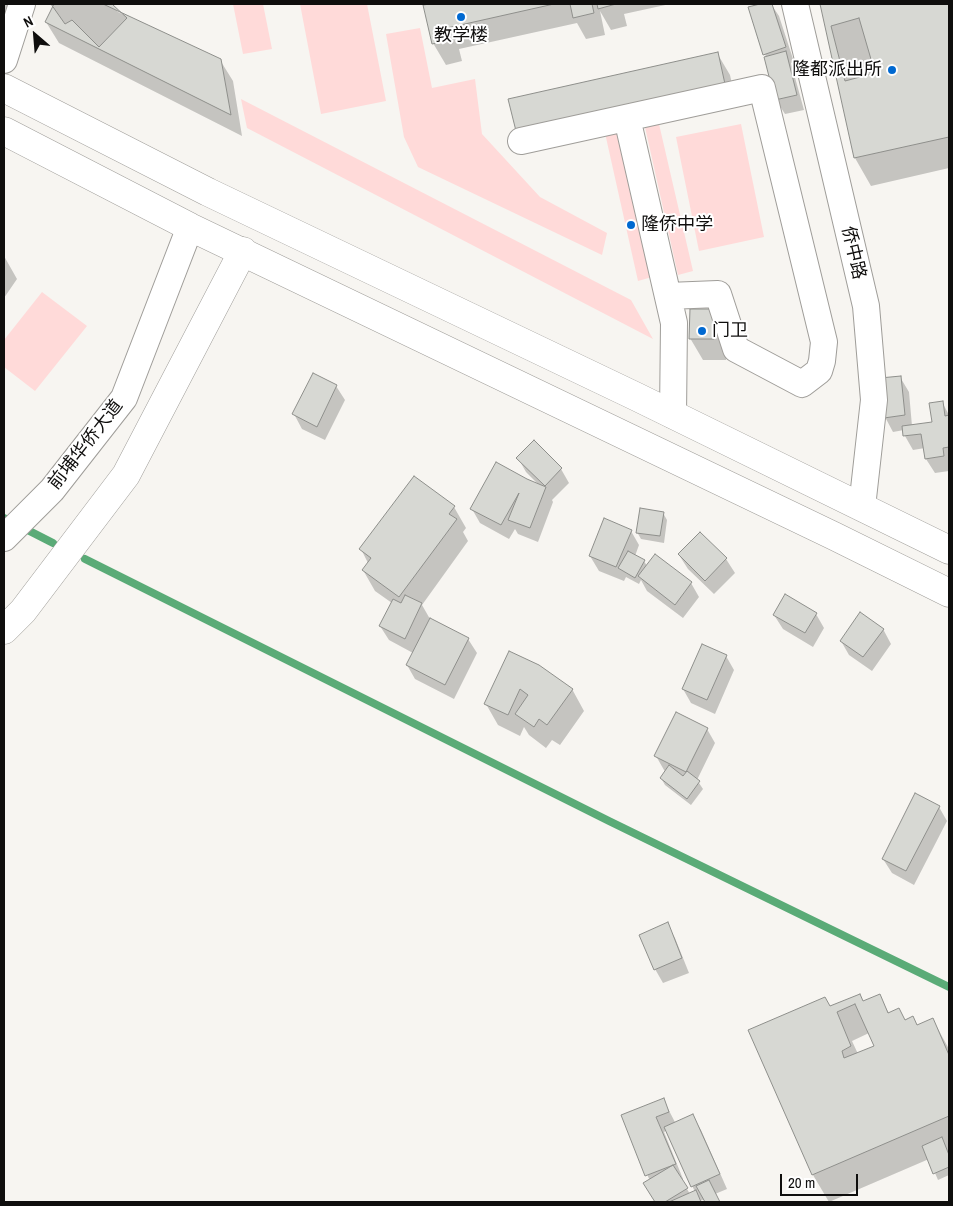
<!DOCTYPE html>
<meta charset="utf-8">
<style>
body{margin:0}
#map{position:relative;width:953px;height:1206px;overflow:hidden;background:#f7f5f1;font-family:"Archivo Narrow",sans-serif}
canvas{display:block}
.frame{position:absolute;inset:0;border:5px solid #0f0e0d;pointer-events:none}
.north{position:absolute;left:10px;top:10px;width:50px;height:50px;-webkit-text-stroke:4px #fff;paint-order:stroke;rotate:333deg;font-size:14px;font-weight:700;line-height:20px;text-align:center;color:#0f0e0d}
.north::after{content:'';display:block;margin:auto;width:18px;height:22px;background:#0f0e0d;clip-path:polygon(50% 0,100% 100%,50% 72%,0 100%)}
.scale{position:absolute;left:780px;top:1174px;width:78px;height:22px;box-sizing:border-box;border:2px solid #0f0e0d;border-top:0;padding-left:6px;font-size:15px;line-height:18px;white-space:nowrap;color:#0f0e0d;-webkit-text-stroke:4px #fff;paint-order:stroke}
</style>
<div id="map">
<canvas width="953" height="1206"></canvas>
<div class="frame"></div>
<div class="north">N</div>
<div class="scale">20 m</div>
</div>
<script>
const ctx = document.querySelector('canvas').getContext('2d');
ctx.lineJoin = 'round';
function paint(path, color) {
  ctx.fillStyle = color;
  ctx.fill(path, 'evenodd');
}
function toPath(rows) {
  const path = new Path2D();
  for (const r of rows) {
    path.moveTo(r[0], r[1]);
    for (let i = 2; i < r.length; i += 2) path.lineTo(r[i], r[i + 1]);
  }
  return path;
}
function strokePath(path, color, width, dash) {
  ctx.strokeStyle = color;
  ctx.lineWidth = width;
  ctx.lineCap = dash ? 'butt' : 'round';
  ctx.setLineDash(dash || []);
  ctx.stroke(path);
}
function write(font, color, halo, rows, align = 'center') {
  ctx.font = font + ' "Archivo Narrow","Noto Sans SC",sans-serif';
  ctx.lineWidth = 4;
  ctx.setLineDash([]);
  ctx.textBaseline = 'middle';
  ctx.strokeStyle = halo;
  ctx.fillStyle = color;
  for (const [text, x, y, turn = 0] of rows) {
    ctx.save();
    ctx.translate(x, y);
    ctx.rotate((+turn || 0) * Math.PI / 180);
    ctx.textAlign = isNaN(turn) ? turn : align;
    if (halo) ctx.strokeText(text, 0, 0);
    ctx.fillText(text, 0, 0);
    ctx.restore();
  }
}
const green = toPath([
 [233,4,263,4,272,49,243,54],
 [300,4,367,4,386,101,321,114],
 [420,28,432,88,475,79,482,134,540,197,607,233,602,255,418,167,404,137,386,34],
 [241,99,631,300,653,339,247,128],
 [659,124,693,271,678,275,645,127],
 [741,124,764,237,699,251,676,137],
 [619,130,652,277,638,281,605,133],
 [42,292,87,326,35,391,4,367,4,340]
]);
const shadow = toPath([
 [4,4,30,4,4,18],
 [51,4,110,4,118,12,220,60,233,81,242,136,59,43,46,22,54,7],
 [436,4,670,4,624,14,627,26,611,30,600,11,605,35,586,39,577,23,459,49,462,61,446,65,433,43,425,6],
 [764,4,771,4,779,16,794,62,791,63,804,110,785,114,776,100,766,57,750,8],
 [821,4,949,4,949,168,871,186,855,158],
 [717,53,730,75,737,106,517,131],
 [4,256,17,279,4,298],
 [691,310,726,332,726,360,703,360,690,338],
 [900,377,909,392,912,426,934,423,942,402,949,415,949,471,935,473,926,459,925,448,913,450,905,436,904,430,893,432,885,417],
 [336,386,345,400,325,440,302,429,294,414],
 [518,458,561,469,569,483,552,500,553,502,538,542,518,534,515,529,509,539,480,523,472,509,496,464,540,486,526,472],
 [454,507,466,528,463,532,468,541,422,605,430,619,468,639,477,653,454,699,415,679,407,665,413,653,389,640,380,626,392,603,375,591,363,570,368,563,361,549],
 [663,513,667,520,664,543,641,539,637,532],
 [631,531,639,545,635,556,644,561,647,566,691,583,699,597,683,618,647,591,641,580,639,584,626,577,624,581,599,571,590,556],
 [700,533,726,559,735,573,714,594,688,569,679,555],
 [816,614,824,628,813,647,783,629,774,615],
 [883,629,891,644,872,671,849,655,841,641],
 [510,652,572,689,584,711,560,745,552,740,546,748,529,735,524,727,520,736,498,725,486,704],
 [726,656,734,670,715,714,691,703,683,689],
 [707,729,715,743,697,780,703,789,691,805,665,785,661,778,666,772,664,770,656,756],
 [939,807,947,821,914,885,892,873,883,859],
 [667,924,675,938,689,973,663,983,655,969],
 [879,996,889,1013,905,1021,917,1026,933,1020,949,1049,949,1150,948,1151,949,1155,949,1175,938,1180,929,1159,829,1202,813,1175,750,1031,830,1008,863,1002],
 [869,1033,875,1047,858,1054,852,1041],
 [663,1099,678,1128,693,1116,701,1130,727,1189,715,1194,719,1202,706,1202,705,1199,700,1201,701,1202,656,1202,645,1184,650,1181,622,1116],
 [667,1130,695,1192,690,1194,681,1179,683,1179,664,1132]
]);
const stream = toPath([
 [4,518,53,543],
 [85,559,609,821,949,987]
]);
const building = toPath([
 [51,4,112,4,127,18,99,47,72,20,65,24,51,4],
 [54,4,103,4,221,59,231,115,45,22,54,4],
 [430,4,554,4,447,28,450,40,432,44,423,5,430,4],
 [570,4,592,4,594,13,573,18,570,4],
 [597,4,616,4,598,9,597,4],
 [760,4,772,4,786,47,763,55,748,7,760,4],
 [820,4,949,4,949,137,854,158,820,4],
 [859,18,875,73,845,81,831,26,859,18],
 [786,51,797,95,775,100,764,57,786,51],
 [718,52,725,84,516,131,508,99,718,52],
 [690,309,715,309,714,339,689,339,690,309],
 [313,373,337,385,317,427,292,414,313,373],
 [901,376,905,415,884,418,880,378,901,376],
 [943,401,945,416,949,415,949,447,943,448,944,456,925,459,921,434,903,436,902,426,932,422,929,403,943,401],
 [534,440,562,468,545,486,516,458,534,440],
 [496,462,527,479,546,487,530,528,508,520,519,493,501,525,470,509,496,462],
 [414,476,455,506,449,514,457,519,399,597,362,570,371,558,359,549,414,476],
 [640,508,664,512,660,536,636,533,640,508],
 [604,518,632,530,616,567,589,556,604,518],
 [700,532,727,558,705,581,678,554,700,532],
 [628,551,645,560,635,578,618,568,628,551],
 [655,554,692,582,675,605,638,576,655,554],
 [785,594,817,613,805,633,773,615,785,594],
 [405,595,422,603,405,639,379,626,393,599,401,603,405,595],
 [860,612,884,629,863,657,840,641,860,612],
 [430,618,469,638,445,685,406,665,430,618],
 [702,644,727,655,707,700,682,689,702,644],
 [509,651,539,665,573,689,547,725,539,719,534,727,515,714,528,695,520,689,508,715,484,704,509,651],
 [676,712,708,728,686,772,654,756,676,712],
 [669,765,683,776,687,771,700,781,687,799,660,778,669,765],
 [915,793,940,806,906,871,882,859,915,793],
 [668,922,682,958,654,970,639,935,668,922],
 [860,994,863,1001,880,994,888,1013,899,1008,905,1020,913,1016,917,1025,933,1018,949,1055,949,1116,812,1175,748,1030,825,997,830,1006,860,994],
 [855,1004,874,1046,844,1058,842,1051,851,1046,837,1012,855,1004],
 [664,1098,669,1112,656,1117,676,1164,645,1176,621,1115,664,1098],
 [693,1114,720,1174,691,1187,664,1127,693,1114],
 [942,1137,949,1155,949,1167,933,1174,922,1146,942,1137],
 [673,1165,688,1188,665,1202,655,1202,643,1183,673,1165],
 [709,1180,720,1202,705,1202,696,1186,709,1180],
 [696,1190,701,1202,669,1202,696,1190]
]);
const minor = toPath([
 [795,4,866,306,874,400,862,507],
 [4,60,22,4],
 [627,118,674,323,673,415],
 [521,141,762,88,824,342,822,361,819,371,802,384,736,349,718,294,668,296],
 [4,538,52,490,124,398,190,227]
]);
const major = toPath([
 [4,88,208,192,637,397,949,550],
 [4,131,190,227,834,536,949,593]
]);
const highway = toPath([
 [4,630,23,611,126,475,243,251]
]);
const markers = [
 [461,17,5,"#0069d1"],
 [892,70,5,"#0069d1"],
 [631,225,5,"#0069d1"],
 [702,331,5,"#0069d1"]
];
const poiNames = [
 ["教学楼",461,36,"center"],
 ["隆都派出所",882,70,"right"],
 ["隆侨中学",641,225],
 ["门卫",712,331]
];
const streetNames = [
 ["侨中路",853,253,77],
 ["前埔华侨大道",86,445,-52]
];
paint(green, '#ffdad9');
paint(shadow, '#0003');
strokePath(stream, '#5aab77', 8);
paint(building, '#d7d8d3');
strokePath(building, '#8e8f8b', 1);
strokePath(minor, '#9f9d99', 28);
strokePath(major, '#9f9d99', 29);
strokePath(highway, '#9f9d99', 29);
strokePath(minor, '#fff', 26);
strokePath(major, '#fff', 28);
strokePath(highway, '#fff', 28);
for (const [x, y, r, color] of markers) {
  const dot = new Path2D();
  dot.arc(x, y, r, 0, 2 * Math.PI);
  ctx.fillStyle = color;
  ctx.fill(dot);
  strokePath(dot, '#fff', 2);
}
write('18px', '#0f0e0d', '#fff', poiNames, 'left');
write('18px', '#0f0e0d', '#fff', streetNames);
</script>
